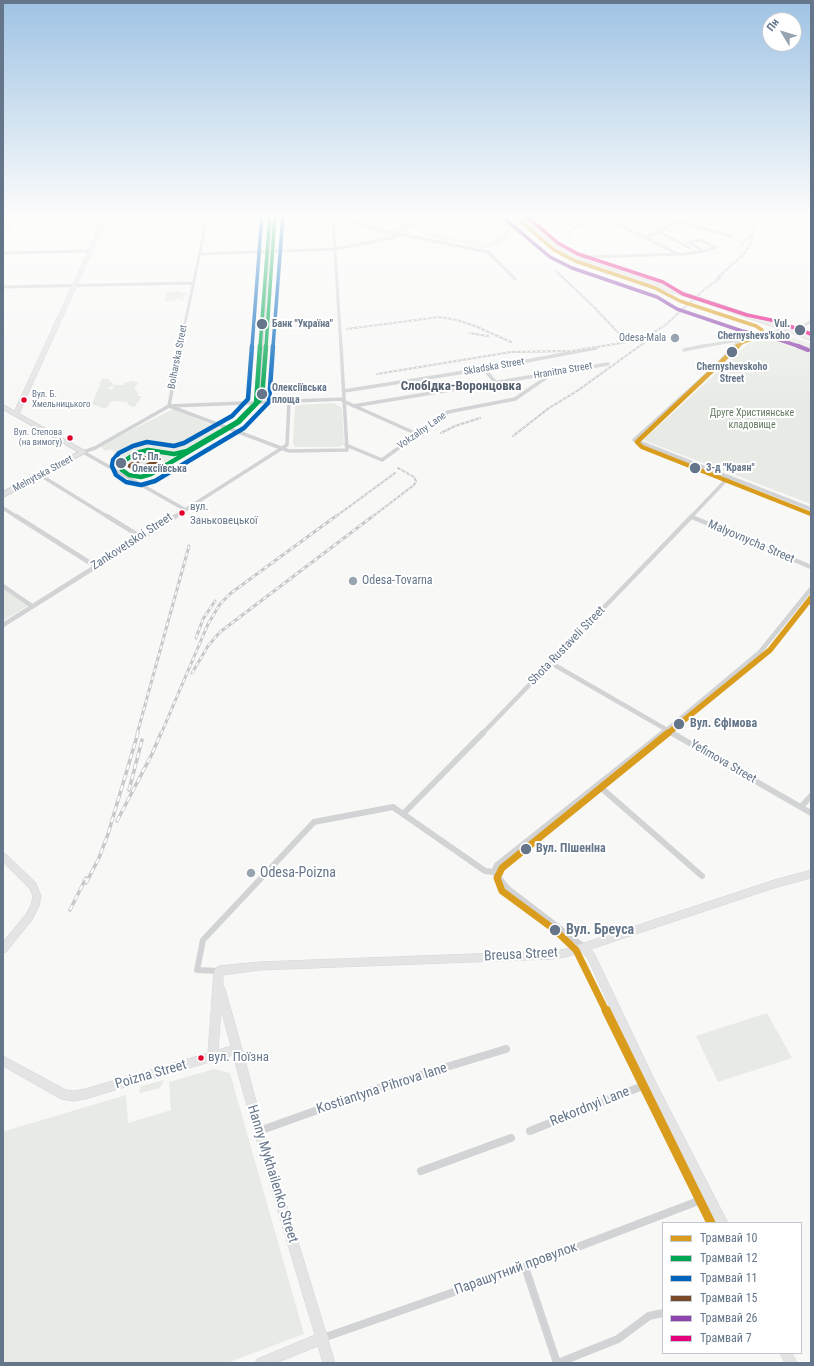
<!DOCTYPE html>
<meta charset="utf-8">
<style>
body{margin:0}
#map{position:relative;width:814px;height:1366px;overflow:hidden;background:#f8f8f7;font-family:"Roboto Condensed",sans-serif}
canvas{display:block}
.frame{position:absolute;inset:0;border:4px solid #65768a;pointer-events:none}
.legend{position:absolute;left:662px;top:1222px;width:140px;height:132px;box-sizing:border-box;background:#fff;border:1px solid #c1c8d0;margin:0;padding:5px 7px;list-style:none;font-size:12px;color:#65768a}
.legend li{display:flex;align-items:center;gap:8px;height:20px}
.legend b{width:20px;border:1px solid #c1c8d0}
.north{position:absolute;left:762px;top:12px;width:40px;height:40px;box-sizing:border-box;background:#fff;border:1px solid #c1c8d0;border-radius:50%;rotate:308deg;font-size:11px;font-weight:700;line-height:16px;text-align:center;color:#65768a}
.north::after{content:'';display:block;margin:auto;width:14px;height:18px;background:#98a4b0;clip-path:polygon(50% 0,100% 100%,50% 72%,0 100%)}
</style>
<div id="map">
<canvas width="814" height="1366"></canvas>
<div class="frame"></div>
<ul class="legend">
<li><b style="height:5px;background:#da9c1c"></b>Трамвай 10</li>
<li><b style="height:5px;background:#00a651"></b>Трамвай 12</li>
<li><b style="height:5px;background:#0065bd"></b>Трамвай 11</li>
<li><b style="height:5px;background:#7a4b2a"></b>Трамвай 15</li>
<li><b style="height:5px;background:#8e44ad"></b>Трамвай 26</li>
<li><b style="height:5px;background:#e5007d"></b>Трамвай 7</li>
</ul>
<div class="north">Пн</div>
</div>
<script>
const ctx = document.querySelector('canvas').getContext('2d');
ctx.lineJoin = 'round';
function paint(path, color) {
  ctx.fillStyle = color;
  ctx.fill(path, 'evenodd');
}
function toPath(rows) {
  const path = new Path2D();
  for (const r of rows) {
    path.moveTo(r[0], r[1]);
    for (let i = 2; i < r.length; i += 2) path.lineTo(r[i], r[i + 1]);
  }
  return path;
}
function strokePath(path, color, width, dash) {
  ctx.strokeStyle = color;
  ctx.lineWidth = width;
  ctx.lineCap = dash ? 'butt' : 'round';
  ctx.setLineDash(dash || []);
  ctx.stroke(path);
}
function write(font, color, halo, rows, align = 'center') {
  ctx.font = font + ' "Roboto Condensed",sans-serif';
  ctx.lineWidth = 4;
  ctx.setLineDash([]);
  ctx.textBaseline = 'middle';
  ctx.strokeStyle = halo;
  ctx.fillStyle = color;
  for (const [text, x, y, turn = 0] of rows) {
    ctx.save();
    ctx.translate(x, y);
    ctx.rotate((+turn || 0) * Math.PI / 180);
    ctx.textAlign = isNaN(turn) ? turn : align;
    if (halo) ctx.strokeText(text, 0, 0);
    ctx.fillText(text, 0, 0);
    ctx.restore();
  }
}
const green = toPath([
 [459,214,465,214,432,230,435,231,418,229],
 [496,214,507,214,515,221,515,227,512,235,497,245,487,248,423,235,440,234,481,245,487,244,505,232,506,228,502,225,488,221],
 [179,291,182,293,186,292,188,294,183,296,186,297,183,299,185,301,181,301,181,299,178,299,172,302,164,301,167,292],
 [788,336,811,344,811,504,643,440,749,343],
 [102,379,108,379,114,385,107,388,112,390,114,385,124,385,124,383,132,381,138,383,134,389,137,390,136,392,139,393,137,396,141,396,139,402,137,402,136,406,133,407,127,404,128,402,113,401,109,402,110,403,105,409,92,404],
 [334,403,342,408,344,445,339,447,295,447,293,443,295,406,299,405],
 [171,410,175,410,221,429,148,472,143,472,121,459,113,454,115,452,109,449,106,451,101,448,102,445],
 [3,587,29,605,3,621],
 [767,1013,792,1058,718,1082,696,1036],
 [214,1069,230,1073,304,1334,227,1363,3,1363,3,1133,5,1131,126,1095,128,1123,171,1110,169,1082],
 [164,1080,160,1088,141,1093,139,1092,141,1086]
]);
const streetFar4 = toPath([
 [338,217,333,220,341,347],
 [522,219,532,214],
 [678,221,731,236],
 [618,224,678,254],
 [659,232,690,248],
 [394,233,488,252,515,279],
 [645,238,659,232,681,219],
 [700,240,716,247,704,251,687,242,700,240],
 [3,253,89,251],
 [200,254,335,249,391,238,396,236,393,233],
 [577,259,588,257,683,254,704,251],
 [3,287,193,283],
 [795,332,811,321],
 [180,347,208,214],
 [262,347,271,214],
 [698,347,740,340,786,329],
 [733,347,740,340]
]);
const streetFar3 = toPath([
 [734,346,719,363,634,440,811,509],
 [684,350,704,346],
 [484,369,496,383],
 [344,391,484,369,596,348],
 [343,401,417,434],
 [169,406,289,451,347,450,341,346],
 [169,406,180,346],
 [353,406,608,364],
 [230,429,259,398,262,346],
 [346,445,382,460,448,412,515,399,550,375],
 [83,452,95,448,169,406,344,399],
 [83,452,184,509],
 [40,475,108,517],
 [3,508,17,517],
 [174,517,287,445,289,402],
 [691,517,729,477]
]);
const streetFar2 = toPath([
 [16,516,95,566],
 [107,516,141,537],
 [692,517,811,567],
 [3,586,32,606],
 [3,625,176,516],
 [551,663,674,734],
 [482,734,692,516],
 [662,734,760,652,811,589]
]);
const streetFar1 = toPath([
 [672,733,811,813],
 [598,785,702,876],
 [801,807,811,796],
 [403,814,483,733],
 [494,872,497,865,663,733],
 [219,971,197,970,203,940,314,822,393,807,485,871,494,872,508,889,584,947]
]);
const street = toPath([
 [259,1131,390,1084,506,1049],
 [530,1131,650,1083],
 [421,1171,511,1138],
 [525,1267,557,1363],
 [323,1338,525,1267,709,1197],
 [558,1363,618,1339,649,1316,663,1313]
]);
const secondary = toPath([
 [105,214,109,214,19,414,14,415,13,414,105,214],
 [3,853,6,854,36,883,41,896,39,906,32,920,6,952,3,953,3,942,26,914,31,905,33,896,30,889,3,862,3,853],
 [811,870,811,878,774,888,591,949,594,953,654,1079,728,1223,716,1223,646,1087,588,959,582,952,566,957,552,959,259,970,223,975,223,985,225,989,242,1049,264,1131,326,1333,329,1338,328,1340,335,1363,323,1363,318,1346,276,1363,255,1363,257,1359,315,1335,254,1131,233,1055,85,1099,74,1101,61,1099,3,1066,3,1056,66,1090,74,1091,85,1089,208,1053,214,971,216,968,219,966,259,962,552,951,566,949,774,880,811,870],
 [221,1010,231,1046,218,1050,221,1010],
 [780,1353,792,1353,797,1363,785,1363,780,1353]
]);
const primary = toPath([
 [13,214,17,214,5,234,3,235,3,231,13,214],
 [329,214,336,214,375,228,393,232,441,214,448,214,393,234,373,230,329,214],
 [515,214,520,214,554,243,582,259,719,304,811,336,811,340,715,306,578,261,550,245,515,214],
 [3,405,85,451,86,452,3,497,3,492,79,452,3,409,3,405]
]);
const railFar2 = toPath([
 [567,235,573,228,588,220,605,214],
 [741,245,751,234],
 [556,271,593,306,627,342],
 [716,279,744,254,751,243,755,225,751,214],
 [663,327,705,289,722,277],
 [347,329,439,317,457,320,475,326,511,342],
 [469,333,488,336],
 [377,374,511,352,572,351,627,342,646,337,667,324],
 [441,433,455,426,480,418],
 [513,436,549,408,577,391,648,340],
 [335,517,395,473],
 [372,517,414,485,416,481,414,477,398,468]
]);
const railFar1 = toPath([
 [196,638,203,619,215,601],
 [192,673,208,646,220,632,373,516],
 [137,734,189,546],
 [161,734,208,624,220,604,231,593,336,516]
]);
const rail = toPath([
 [129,790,142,740],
 [117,821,152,754,161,733],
 [86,883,99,858,108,834,138,733],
 [70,910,86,878]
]);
const tram1Far4 = toPath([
 [512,214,554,250,575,261,655,288,680,301,756,326,762,330,763,335,743,342,737,347]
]);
const tram1Far3 = toPath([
 [738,346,637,442,642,447,811,514]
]);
const tram1Far2 = toPath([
 [667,734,770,650,811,598]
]);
const tram1Far1 = toPath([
 [606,1011,576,950,555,930,502,891,497,878,502,868,668,733]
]);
const tram1 = toPath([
 [606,1010,711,1223]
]);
const tram2Far1 = toPath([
 [260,347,270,214],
 [266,347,275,214]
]);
const tram2 = toPath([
 [260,346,256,403,237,422,187,451,174,454,148,450,136,453,120,464,122,470,129,475,141,477,151,474,239,422,262,398,266,346]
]);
const tram3Far1 = toPath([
 [252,347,262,214],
 [273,347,283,215]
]);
const tram3 = toPath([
 [252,346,248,399,232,416,184,443,174,446,147,442,133,446,119,453,113,460,112,466,116,475,126,482,141,485,155,481,244,428,269,402,273,346]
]);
const tram4 = toPath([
 [148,458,159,460,140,469,130,466,139,460,148,458]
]);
const tram5Far1 = toPath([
 [506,220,550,257,572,268,657,297,677,309,742,331,771,337,801,347]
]);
const tram5 = toPath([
 [798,346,808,350]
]);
const tram6 = toPath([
 [524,214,558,243,578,254,663,282,683,294,747,315,776,321,811,334]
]);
const markers = [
 [262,324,6,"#65768a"],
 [800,330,6,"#65768a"],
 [675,338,5,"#98a4b0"],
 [732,352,6,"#65768a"],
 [262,394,6,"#65768a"],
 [24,400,3.5,"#e4002b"],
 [70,438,3.5,"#e4002b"],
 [121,463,6,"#65768a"],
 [695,468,6,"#65768a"],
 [182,513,3.5,"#e4002b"],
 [353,581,5,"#98a4b0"],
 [679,724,6,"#65768a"],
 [526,849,6,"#65768a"],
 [251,873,5,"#98a4b0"],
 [555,930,6,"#65768a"],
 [201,1058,3.5,"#e4002b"]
];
const farBusnames = [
 ["Вул. Б.",32,395],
 ["Хмельницького",32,405],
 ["Вул. Степова",62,433,"right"],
 ["(на вимогу)",62,443,"right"]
];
const farStopnames = [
 ["Банк \"Україна\"",272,324],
 ["Vul.",790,324,"right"],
 ["Chernyshevs'koho",790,336,"right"],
 ["Chernyshevskoho",732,367,"center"],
 ["Street",732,379,"center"],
 ["Олексіївська",272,388],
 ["площа",272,400],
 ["Ст. Пл.",132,457],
 ["Олексіївська",132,469],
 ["З-д \"Краян\"",706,468]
];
const farPoinames = [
 ["Odesa-Mala",666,338]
];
const farStreetnames = [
 ["Bolharska Street",178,357,-79],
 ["Skladska Street",494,367,-10],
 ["Hranitna Street",563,371,-10],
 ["Vokzalny Lane",422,431,-35],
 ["Melnytska Street",43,474,-28]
];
const farParknames = [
 ["Друге Християнське",752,413],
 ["кладовище",752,425]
];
const busNames = [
 ["вул.",190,507],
 ["Заньковецької",190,521]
];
const streetNames = [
 ["Zankovetskoi Street",132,542,-33],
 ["Malyovnycha Street",751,542,23],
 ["Shota Rustaveli Street",567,646,-46],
 ["Yefimova Street",723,762,30]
];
const poiNames = [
 ["Odesa-Tovarna",362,581]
];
const stopNames = [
 ["Вул. Єфімова",690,724],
 ["Вул. Пішеніна",536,849]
];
const farDistrictnames = [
 ["Слобідка-Воронцовка",461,387]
];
const nearBusnames = [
 ["вул. Поїзна",208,1058]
];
const nearPoinames = [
 ["Odesa-Poizna",260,873]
];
const nearStopnames = [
 ["Вул. Бреуса",566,930]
];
const nearStreetnames = [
 ["Breusa Street",521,955,-3],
 ["Poizna Street",151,1075,-16],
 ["Kostiantyna Pihrova lane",382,1089,-18],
 ["Rekordnyi Lane",590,1107,-22],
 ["Hanny Mykhailenko Street",272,1174,73],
 ["Парашутний провулок",516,1269,-20]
];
paint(green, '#e8ebe5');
strokePath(secondary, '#d3d5d7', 1);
strokePath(primary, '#d4d5d6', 2);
strokePath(streetFar4, '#d2d3d4', 3);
strokePath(streetFar3, '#d2d3d4', 3.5);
strokePath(streetFar2, '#d2d3d4', 4.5);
strokePath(streetFar1, '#d2d3d4', 6);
strokePath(street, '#d2d3d4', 8);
paint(secondary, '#e4e4e5');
paint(primary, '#e4e4e5');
strokePath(railFar2, '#c8c8ca', 2);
strokePath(railFar1, '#c8c8ca', 3);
strokePath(rail, '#c8c8ca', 3.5);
strokePath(railFar2, '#fff', 1, [2.5]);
strokePath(railFar1, '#fff', 1.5, [4]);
strokePath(rail, '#fff', 2, [5.5]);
strokePath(tram1Far4, '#da9c1c', 3.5);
strokePath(tram1Far3, '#da9c1c', 4.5);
strokePath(tram1Far2, '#da9c1c', 5.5);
strokePath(tram1Far1, '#da9c1c', 7);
strokePath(tram1, '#da9c1c', 9);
strokePath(tram2Far1, '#00a651', 3.5);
strokePath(tram2, '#00a651', 4.5);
strokePath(tram3Far1, '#0065bd', 3.5);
strokePath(tram3, '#0065bd', 4.5);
strokePath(tram4, '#7a4b2a', 4.5);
strokePath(tram5Far1, '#8e44ad', 3.5);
strokePath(tram5, '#8e44ad', 4.5);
strokePath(tram6, '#e5007d', 3.5);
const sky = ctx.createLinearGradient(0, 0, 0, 406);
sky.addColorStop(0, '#9fc3e4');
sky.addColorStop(0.53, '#fcfcfb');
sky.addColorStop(1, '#fcfcfb00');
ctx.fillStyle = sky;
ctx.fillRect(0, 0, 814, 406);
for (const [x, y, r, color] of markers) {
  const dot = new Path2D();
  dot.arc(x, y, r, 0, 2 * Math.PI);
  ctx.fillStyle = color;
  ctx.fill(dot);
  strokePath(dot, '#fff', 1.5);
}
write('9px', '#65768a', '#fff', farBusnames, 'left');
write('bold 10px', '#65768a', '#fff', farStopnames, 'left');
write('10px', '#65768a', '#fff', farPoinames, 'right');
write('10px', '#65768a', '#fff', farStreetnames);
write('10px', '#647a61', '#fff', farParknames);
write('11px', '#65768a', '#fff', busNames, 'left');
write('12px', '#65768a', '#fff', streetNames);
write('12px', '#65768a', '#fff', poiNames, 'left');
write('bold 12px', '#65768a', '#fff', stopNames, 'left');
write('bold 13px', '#54606e', '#fff', farDistrictnames);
write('13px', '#65768a', '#fff', nearBusnames, 'left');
write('14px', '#65768a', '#fff', nearPoinames, 'left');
write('bold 14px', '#65768a', '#fff', nearStopnames, 'left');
write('14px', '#65768a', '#fff', nearStreetnames);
</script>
